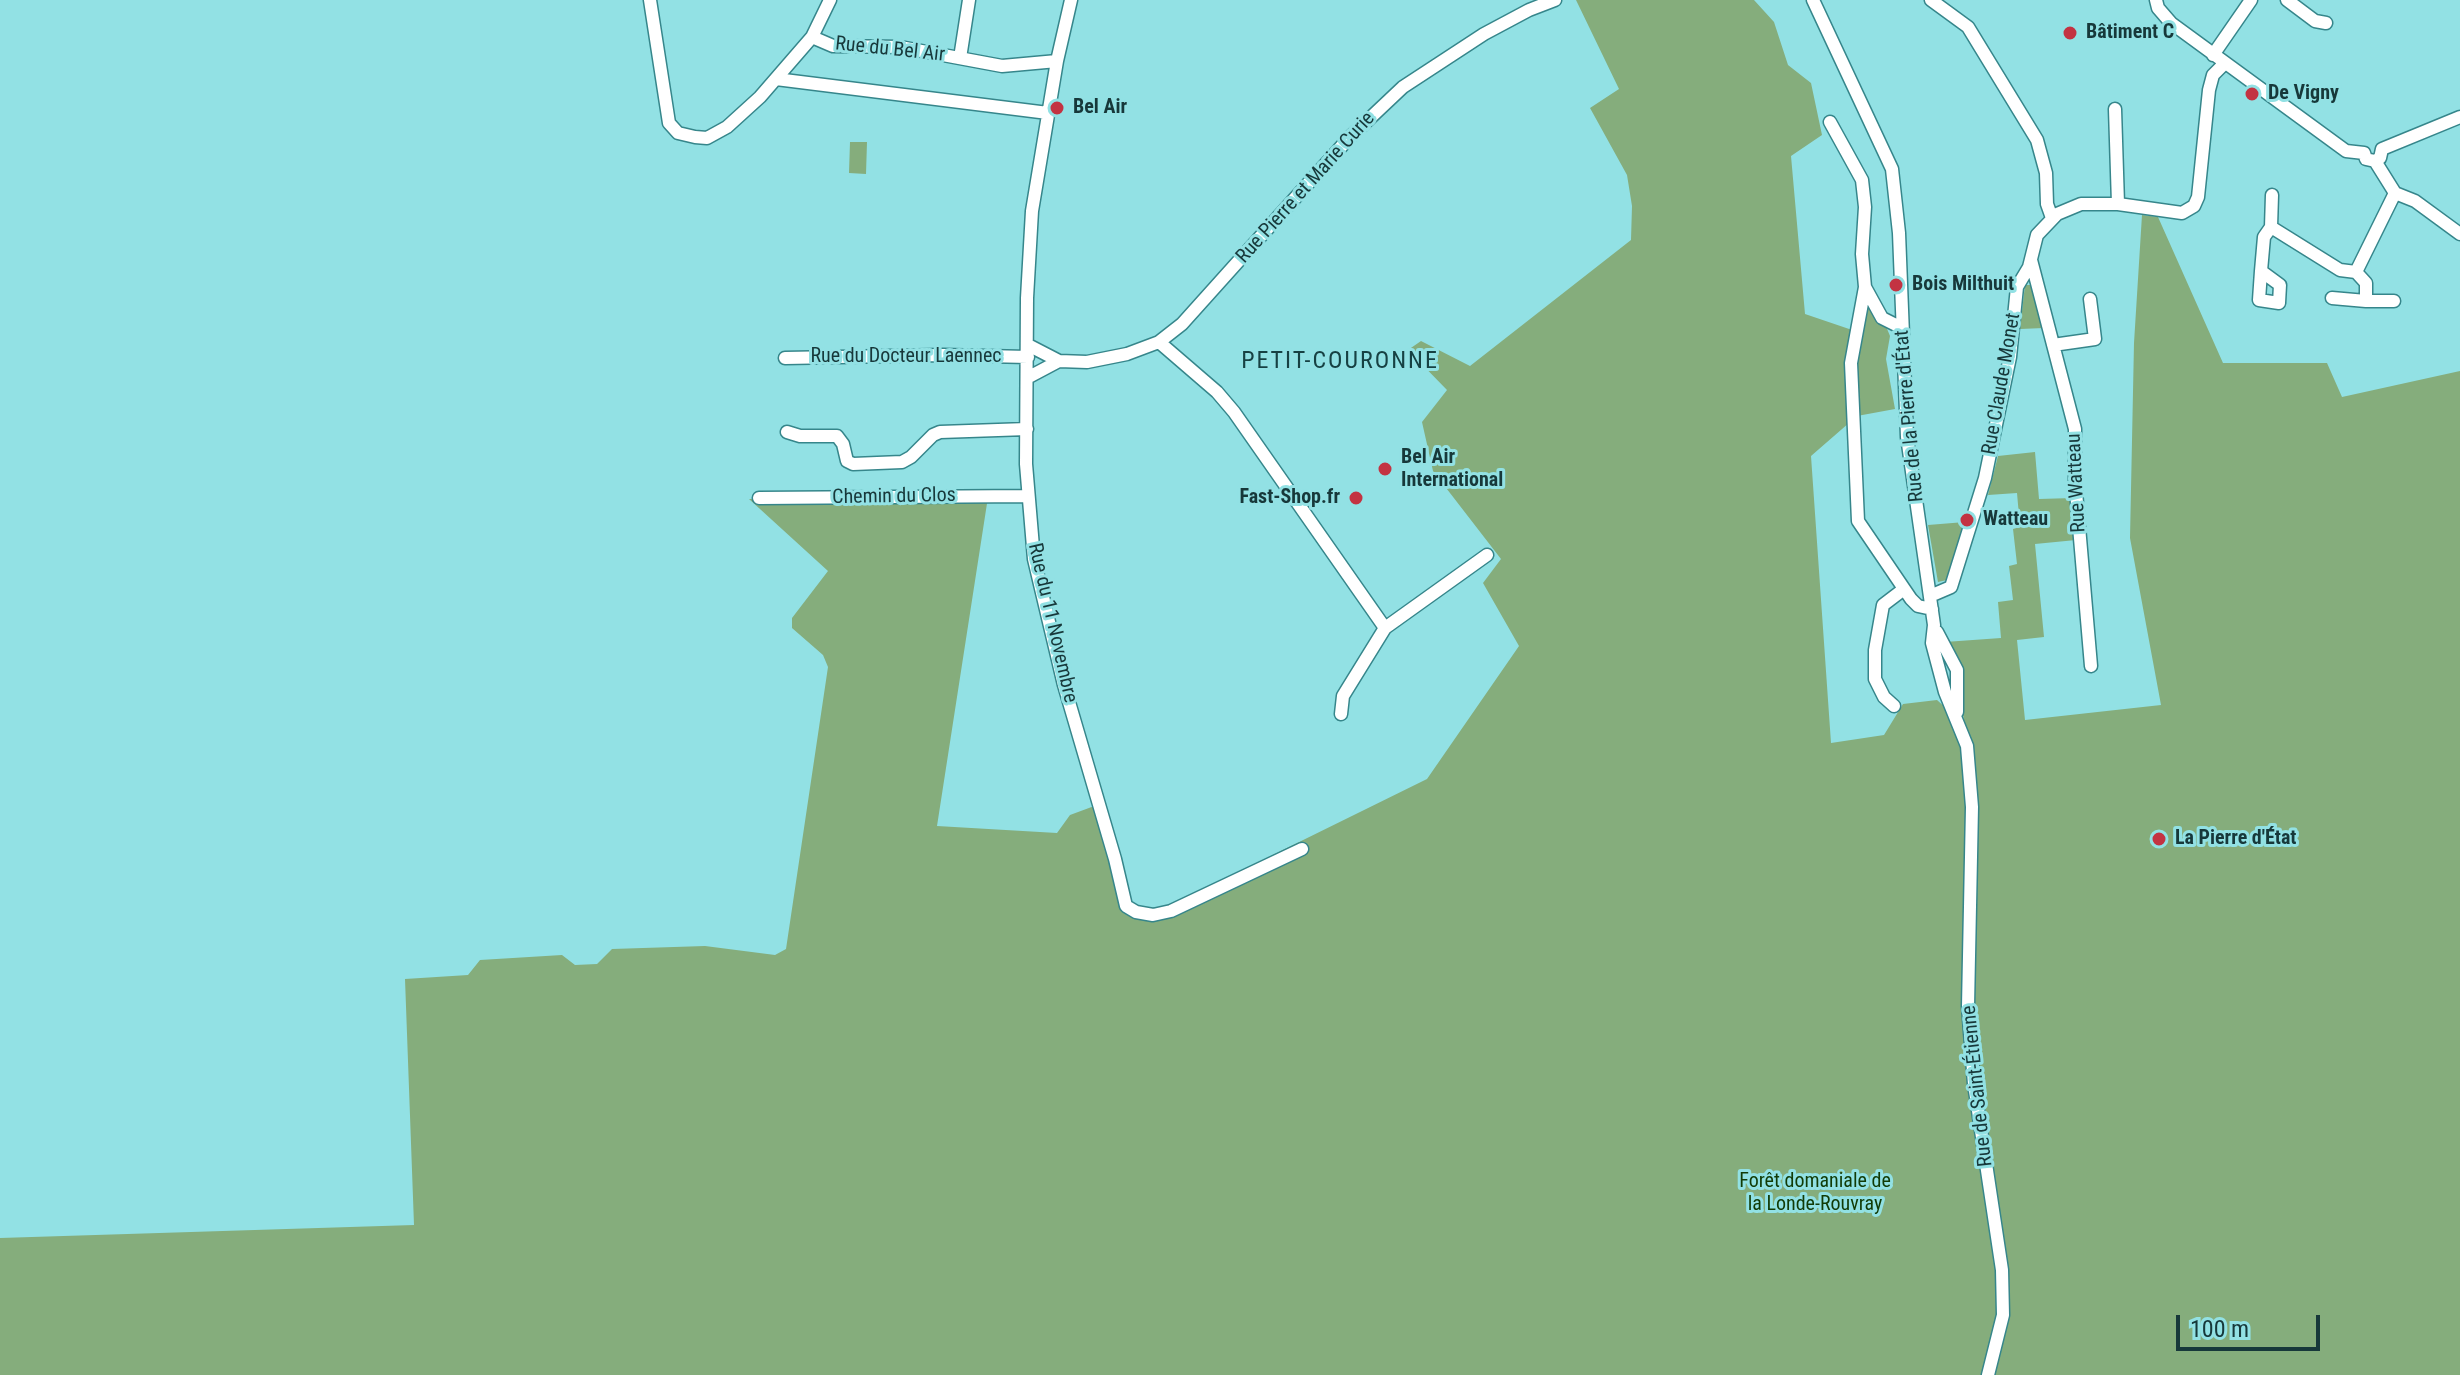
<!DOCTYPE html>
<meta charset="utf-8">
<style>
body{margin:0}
#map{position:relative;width:2460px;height:1375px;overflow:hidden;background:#92e1e4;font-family:"Roboto Condensed",sans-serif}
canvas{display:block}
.scale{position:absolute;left:2176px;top:1315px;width:144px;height:36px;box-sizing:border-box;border:4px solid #17383a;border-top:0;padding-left:10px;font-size:24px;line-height:28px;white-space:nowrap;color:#17383a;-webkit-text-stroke:6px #92e1e4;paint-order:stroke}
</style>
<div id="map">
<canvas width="2460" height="1375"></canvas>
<div class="scale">100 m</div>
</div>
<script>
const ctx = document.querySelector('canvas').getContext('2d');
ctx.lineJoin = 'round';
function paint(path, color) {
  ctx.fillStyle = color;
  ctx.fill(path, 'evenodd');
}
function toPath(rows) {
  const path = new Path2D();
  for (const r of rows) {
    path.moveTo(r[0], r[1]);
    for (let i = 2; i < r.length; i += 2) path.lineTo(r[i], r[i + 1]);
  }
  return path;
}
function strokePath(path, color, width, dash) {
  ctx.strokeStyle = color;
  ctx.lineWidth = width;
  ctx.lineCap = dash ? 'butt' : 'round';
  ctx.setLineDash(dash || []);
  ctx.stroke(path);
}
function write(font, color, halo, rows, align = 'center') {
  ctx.font = font + ' "Roboto Condensed",sans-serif';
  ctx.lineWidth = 6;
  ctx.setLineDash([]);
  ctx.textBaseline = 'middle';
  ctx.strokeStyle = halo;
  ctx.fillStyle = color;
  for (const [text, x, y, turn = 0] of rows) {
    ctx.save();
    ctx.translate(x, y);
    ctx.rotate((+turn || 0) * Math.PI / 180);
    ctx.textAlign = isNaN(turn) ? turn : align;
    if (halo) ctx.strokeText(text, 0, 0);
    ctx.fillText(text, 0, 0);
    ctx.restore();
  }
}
const green = toPath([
 [1576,0,1754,0,1774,22,1788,65,1811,83,1822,135,1791,156,1805,314,1858,332,1866,304,1878,307,1890,336,1886,359,1895,409,1857,416,1811,456,1831,743,1884,735,1903,704,1937,700,1965,725,1960,700,1963,675,1959,662,1945,642,2001,638,1998,602,2013,600,2009,566,2017,564,2013,529,2020,527,2017,493,1988,495,1998,456,2035,452,2039,499,2073,498,2076,540,2035,544,2044,637,2017,640,2025,720,2161,705,2130,538,2134,343,2142,215,2158,217,2223,363,2327,363,2342,397,2460,371,2460,1375,0,1375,0,1238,414,1225,405,979,468,975,480,960,562,955,575,965,597,964,612,949,705,946,775,955,786,949,828,667,823,655,792,628,792,618,828,571,749,499,988,497,937,826,1057,833,1070,815,1097,805,1123,903,1157,912,1427,779,1519,646,1483,583,1501,559,1433,471,1422,422,1447,390,1408,350,1421,341,1470,366,1631,240,1632,206,1627,175,1590,108,1619,89],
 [850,142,867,142,866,174,849,173],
 [2025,285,2031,285,2034,288,2044,328,2020,329],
 [1965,522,1947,580,1938,582,1928,525]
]);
const minor = toPath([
 [650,0,669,123,678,133,695,137,707,138,727,127,760,97,812,37],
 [830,0,812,37,833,46,900,47,1002,66,1057,61],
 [1071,0,1057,61,1032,211,1027,298,1026,464,1034,559,1064,685,1115,859,1126,906,1136,912,1153,915,1171,911,1302,849],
 [1813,0,1892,169,1899,233,1907,437,1934,625,1932,643,1945,692,1967,746,1972,807,1968,1006,1974,1084,2002,1270,2003,1315,1988,1375],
 [1931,0,1968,27,2037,140,2046,173,2047,204,2052,218],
 [2156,0,2158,8,2171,23,2346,151,2364,153,2366,159,2375,161,2380,158,2382,149],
 [2287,0,2315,21,2326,23],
 [2213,55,2251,0],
 [960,58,969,0],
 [776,79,1048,113],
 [2115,109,2118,204],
 [1830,122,1862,180,1865,207,1862,254,1865,287,1882,318,1902,328],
 [2382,149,2460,117],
 [2375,161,2395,193],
 [2395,193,2415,201,2460,234],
 [2271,227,2340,270,2356,272,2395,193],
 [2031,260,2075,429,2075,480,2091,666],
 [2261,271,2259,300,2279,303,2280,285,2261,271,2264,237,2271,227,2272,195],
 [2356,272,2366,283,2366,301,2394,301],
 [1865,287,1851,363,1858,521,1911,599,1918,606,1932,609],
 [2332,298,2366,301],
 [1159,342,1217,392,1234,412,1385,628],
 [1028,345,1059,361,1087,362,1127,354,1159,342,1182,324,1349,138,1403,87,1484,34,1529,10,1555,0],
 [2053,345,2095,339,2090,299],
 [785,358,943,355,1028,357],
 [1027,378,1059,361],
 [787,432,800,436,837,436,843,444,847,461,853,464,902,462,911,457,933,435,940,432,1027,429],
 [759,498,1028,496],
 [1930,596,1951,587,1985,478,2010,357,2017,287,2029,267,2037,235,2057,214,2081,204,2118,204,2182,213,2194,206,2198,197,2209,90,2213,75,2224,64],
 [1937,632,1957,670,1957,712],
 [1894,706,1884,697,1875,679,1875,650,1883,605,1904,589],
 [1341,714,1343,696,1385,628,1487,555]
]);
const markers = [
 [2070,33,8,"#c33342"],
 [2252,94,8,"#c33342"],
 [1057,108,8,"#c33342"],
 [1896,285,8,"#c33342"],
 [1385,469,8,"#c33342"],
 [1356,498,8,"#c33342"],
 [1967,520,8,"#c33342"],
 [2159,839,8,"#c33342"]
];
const poiNames = [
 ["Bâtiment C",2086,33],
 ["De Vigny",2268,94],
 ["Bel Air",1073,108],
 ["Bois Milthuit",1912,285],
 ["Bel Air",1401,458],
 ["International",1401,481],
 ["Fast-Shop.fr",1340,498,"right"],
 ["Watteau",1983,520],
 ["La Pierre d'État",2175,839]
];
const streetNames = [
 ["Rue du Bel Air",890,50,6],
 ["Rue Pierre et Marie Curie",1306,188,-48],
 ["Rue du Docteur Laennec",906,357],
 ["Rue Claude Monet",2002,384,-80],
 ["Rue de la Pierre d'État",1910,416,-95],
 ["Rue Watteau",2077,483,-93],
 ["Chemin du Clos",894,497,-1],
 ["Rue du 11 Novembre",1052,623,77],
 ["Rue de Saint-Étienne",1978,1086,-96]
];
const parkNames = [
 ["Forêt domaniale de",1815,1182],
 ["la Londe-Rouvray",1815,1205]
];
const quarterNames = [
 ["PETIT-COURONNE",1340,362]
];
paint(green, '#85ad7c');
strokePath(minor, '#36868b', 15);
strokePath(minor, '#fff', 12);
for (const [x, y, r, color] of markers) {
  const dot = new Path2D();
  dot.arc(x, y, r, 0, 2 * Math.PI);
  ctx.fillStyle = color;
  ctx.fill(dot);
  strokePath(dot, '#92e1e4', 3);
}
write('bold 20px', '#17383a', '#92e1e4', poiNames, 'left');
write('20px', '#17383a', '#92e1e4', streetNames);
write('20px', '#113b06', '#92e1e4', parkNames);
ctx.letterSpacing = '2px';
write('24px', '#174143', '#92e1e4', quarterNames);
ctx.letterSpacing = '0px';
</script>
